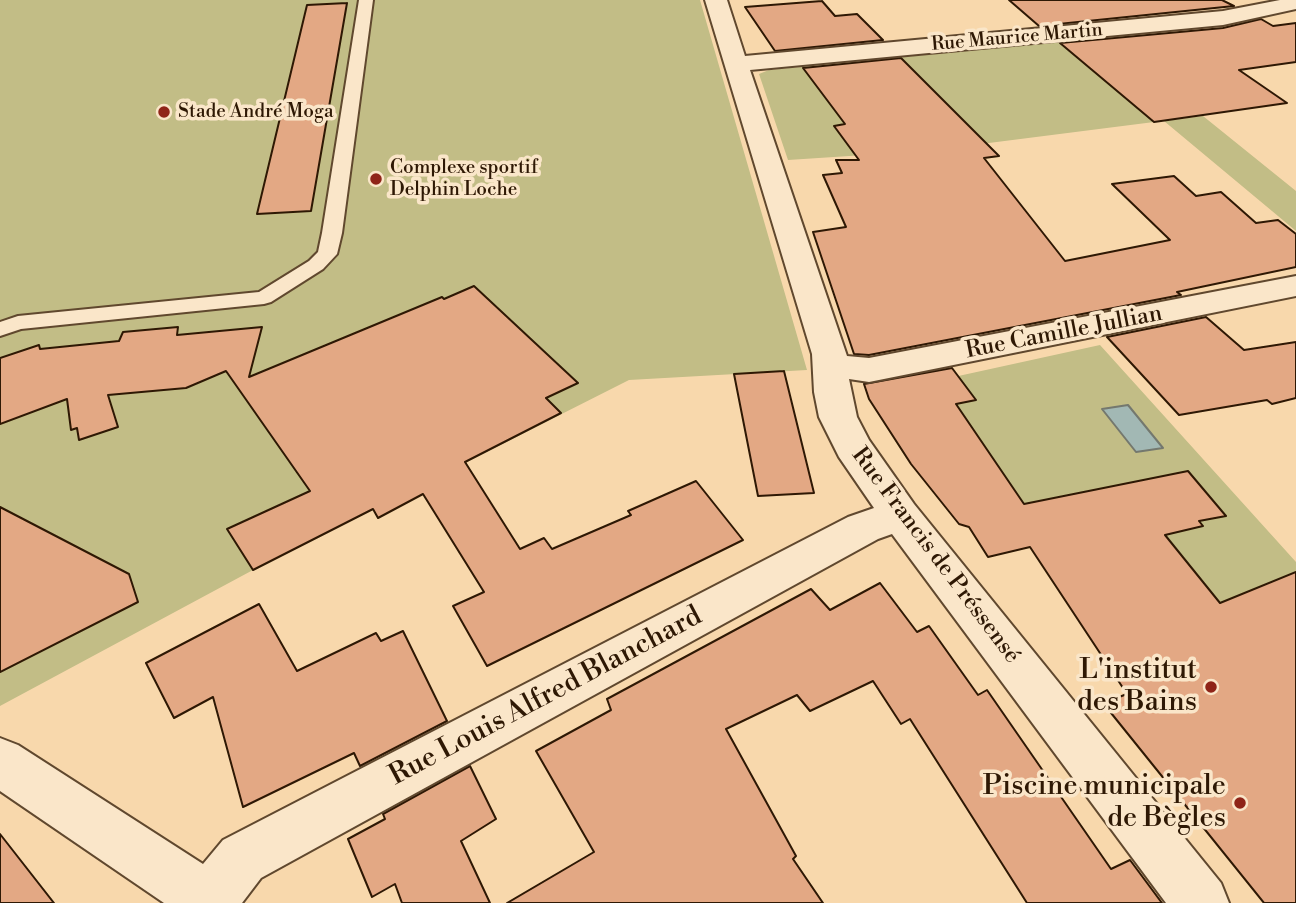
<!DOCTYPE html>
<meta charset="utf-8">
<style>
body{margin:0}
canvas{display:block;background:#f8d8ac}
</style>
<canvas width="1296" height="903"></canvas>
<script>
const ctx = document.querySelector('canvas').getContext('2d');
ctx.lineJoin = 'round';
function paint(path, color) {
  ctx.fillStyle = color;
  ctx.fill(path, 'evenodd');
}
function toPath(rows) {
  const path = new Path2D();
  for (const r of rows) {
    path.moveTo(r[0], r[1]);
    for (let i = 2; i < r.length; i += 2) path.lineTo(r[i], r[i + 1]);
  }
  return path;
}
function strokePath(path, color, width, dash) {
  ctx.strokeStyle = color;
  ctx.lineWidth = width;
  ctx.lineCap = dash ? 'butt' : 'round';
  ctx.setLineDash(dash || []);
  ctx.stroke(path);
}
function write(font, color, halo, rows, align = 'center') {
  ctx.font = font + ' "Libre Bodoni",serif';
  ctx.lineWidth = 7;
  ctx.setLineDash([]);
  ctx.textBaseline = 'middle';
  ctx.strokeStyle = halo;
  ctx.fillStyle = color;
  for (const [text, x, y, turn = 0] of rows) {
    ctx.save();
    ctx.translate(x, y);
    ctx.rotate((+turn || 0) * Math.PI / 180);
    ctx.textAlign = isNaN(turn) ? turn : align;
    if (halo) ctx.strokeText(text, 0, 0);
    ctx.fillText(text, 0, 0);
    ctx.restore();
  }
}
const green = toPath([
 [0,0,700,0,807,370,629,380,253,570,0,706],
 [1059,42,1154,122,926,151,788,160,759,74,769,70],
 [1203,116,1296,191,1296,231,1164,121],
 [1100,345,1296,562,1296,604,1239,626,1153,519,988,557,969,527,959,524,906,458,867,396]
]);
const water = toPath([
 [1128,405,1163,448,1136,452,1102,409,1128,405]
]);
const building = toPath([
 [1009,0,1222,0,1234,6,1039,26,1009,0],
 [822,1,835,16,857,14,883,40,775,51,745,7,822,1],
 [347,3,311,211,257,214,307,5,347,3],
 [1261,19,1273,26,1296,23,1296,62,1239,70,1287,103,1154,122,1060,43,1223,28,1261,19],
 [901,58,999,156,984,158,1065,261,1170,240,1112,184,1174,176,1196,196,1221,192,1256,223,1278,220,1296,234,1296,267,1177,292,1181,295,869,355,854,354,813,232,846,227,823,175,842,173,836,160,859,160,834,126,845,124,803,68,901,58],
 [474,286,578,383,546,398,561,413,465,462,520,549,544,538,552,549,631,515,628,511,696,481,743,540,487,666,453,606,484,592,423,494,378,518,373,509,253,570,227,529,310,491,226,371,186,388,108,395,118,427,79,440,77,428,71,430,67,399,0,424,0,358,39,345,40,349,119,341,123,332,178,327,177,335,262,327,249,377,442,297,444,299,474,286],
 [1206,317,1244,350,1296,342,1296,398,1272,404,1267,400,1179,415,1107,337,1206,317],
 [952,368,976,400,956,404,1024,504,1188,471,1226,516,1199,521,1203,526,1165,535,1220,603,1296,572,1296,903,1264,903,1103,703,1127,694,1030,547,988,557,969,527,959,524,911,464,869,399,864,384,952,368],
 [784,371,814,493,758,496,734,374,784,371],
 [0,507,129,574,138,602,0,672,0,507],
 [880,583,917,632,929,626,978,695,987,690,1111,869,1130,860,1162,903,1027,903,910,719,901,724,873,681,810,711,797,695,726,729,796,856,793,859,823,903,507,903,594,852,536,751,611,710,607,699,811,589,830,610,880,583],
 [259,604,297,671,376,633,381,641,403,631,447,721,360,766,354,753,243,807,213,697,174,718,146,663,259,604],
 [470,766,496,819,461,841,490,903,402,903,395,884,372,897,348,839,385,819,383,814,470,766],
 [0,834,54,903,0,903,0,834]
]);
const lane = toPath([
 [359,0,373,0,342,233,337,254,323,269,271,302,264,304,21,329,0,336,0,322,18,316,259,292,309,261,318,252,322,233,359,0]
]);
const street = toPath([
 [705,0,727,0,745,56,1223,11,1280,0,1296,0,1296,9,1223,25,750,70,847,356,869,358,1296,276,1296,296,869,382,849,379,857,417,869,440,914,504,1221,883,1229,903,1166,903,892,534,878,539,261,878,242,903,164,903,0,791,0,738,18,745,203,864,223,840,848,517,874,508,839,457,819,417,814,392,812,354,705,0]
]);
const markers = [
 [164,112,7,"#8f2418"],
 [376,179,7,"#8f2418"],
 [1211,687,7,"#8f2418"],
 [1240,803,7,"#8f2418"]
];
const farStreetnames = [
 ["Rue Maurice Martin",1017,38,-5]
];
const farPoinames = [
 ["Stade André Moga",178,112],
 ["Complexe sportif",390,168],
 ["Delphin Loche",390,190]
];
const streetNames = [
 ["Rue Camille Jullian",1064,333,-11],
 ["Rue Francis de Préssensé",935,556,53]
];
const nearPoinames = [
 ["L'institut",1197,671],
 ["des Bains",1197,703],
 ["Piscine municipale",1226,787],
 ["de Bègles",1226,819]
];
const nearStreetnames = [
 ["Rue Louis Alfred Blanchard",546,697,-28]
];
paint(green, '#c2bd86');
paint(water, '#a2b8b4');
strokePath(water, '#74786e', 2);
paint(building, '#e3a884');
strokePath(building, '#2e1804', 2);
strokePath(lane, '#60482e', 4);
strokePath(street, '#60482e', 4);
paint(lane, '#fae6c9');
paint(street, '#fae6c9');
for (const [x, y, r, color] of markers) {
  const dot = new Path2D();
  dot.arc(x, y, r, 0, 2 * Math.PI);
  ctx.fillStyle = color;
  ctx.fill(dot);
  strokePath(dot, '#fae6c9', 2.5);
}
write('19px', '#2e1804', '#fae6c9', farStreetnames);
write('19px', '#2e1804', '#fae6c9', farPoinames, 'left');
write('23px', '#2e1804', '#fae6c9', streetNames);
write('28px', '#2e1804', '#fae6c9', nearPoinames, 'right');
write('28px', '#2e1804', '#fae6c9', nearStreetnames);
</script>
